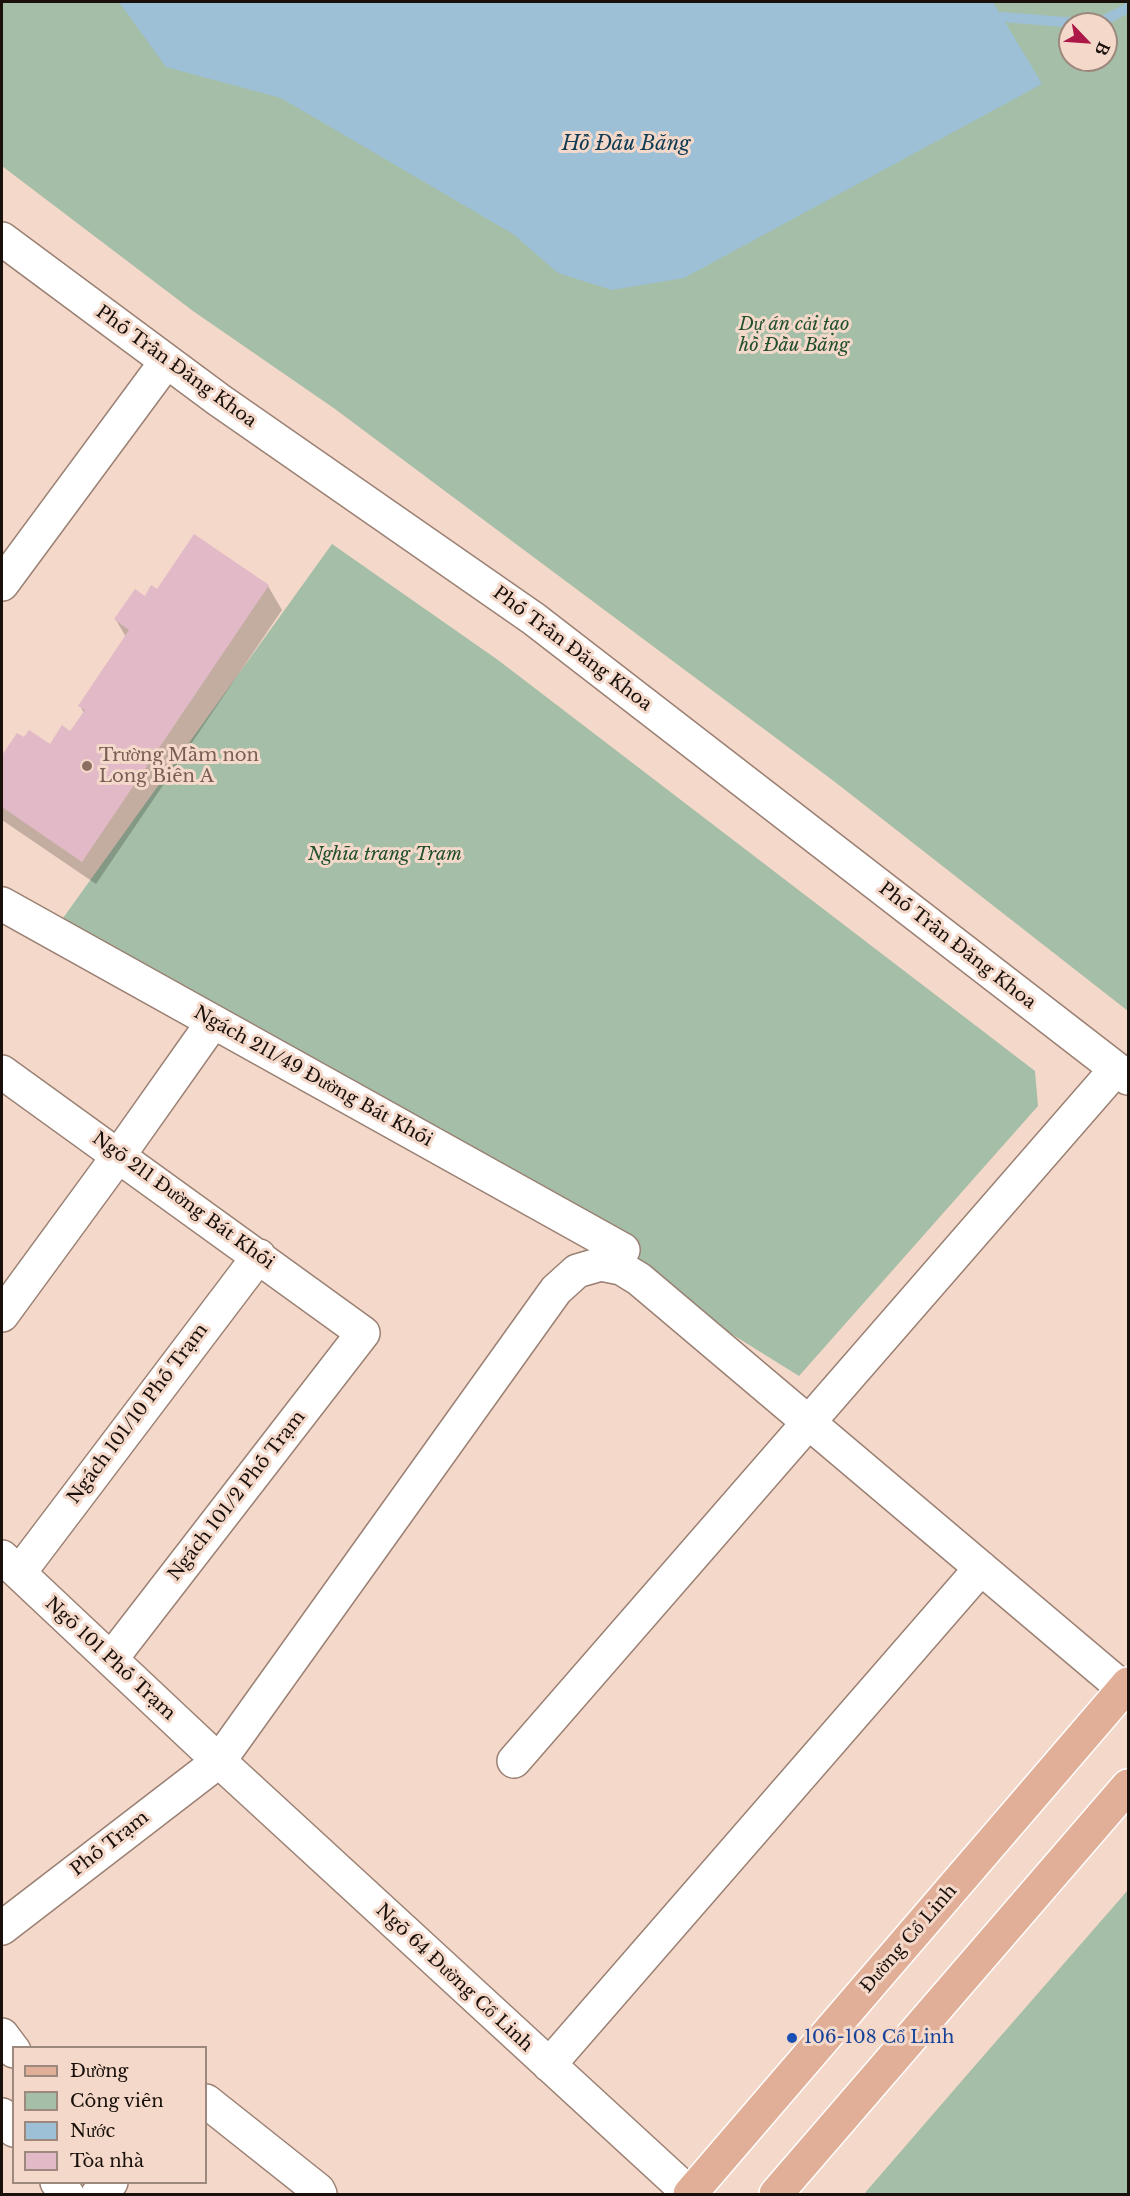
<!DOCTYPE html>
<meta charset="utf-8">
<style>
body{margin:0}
#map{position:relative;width:1130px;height:2196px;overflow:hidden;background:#f4d8c9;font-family:"Libre Baskerville",serif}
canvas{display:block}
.frame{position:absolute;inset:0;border:3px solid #19100b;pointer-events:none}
.legend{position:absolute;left:12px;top:2046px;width:195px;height:138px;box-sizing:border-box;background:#f4d8c9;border:2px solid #9c887d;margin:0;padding:8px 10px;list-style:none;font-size:18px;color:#19100b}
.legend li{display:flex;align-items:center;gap:12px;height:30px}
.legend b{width:30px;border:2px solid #9c887d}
.north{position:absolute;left:1058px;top:12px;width:60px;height:60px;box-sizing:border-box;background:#f4d8c9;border:2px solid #9c887d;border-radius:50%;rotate:115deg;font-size:16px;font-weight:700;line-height:24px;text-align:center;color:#19100b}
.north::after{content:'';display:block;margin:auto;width:21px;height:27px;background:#ac1949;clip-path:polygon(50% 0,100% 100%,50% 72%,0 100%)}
</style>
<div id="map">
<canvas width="1130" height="2196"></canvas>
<div class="frame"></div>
<ul class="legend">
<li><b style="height:8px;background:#e1af97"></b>Đường</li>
<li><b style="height:16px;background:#a4bea7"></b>Công viên</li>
<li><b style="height:16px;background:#9dc0d7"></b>Nước</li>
<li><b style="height:16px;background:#e2b9c7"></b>Tòa nhà</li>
</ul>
<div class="north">B</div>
</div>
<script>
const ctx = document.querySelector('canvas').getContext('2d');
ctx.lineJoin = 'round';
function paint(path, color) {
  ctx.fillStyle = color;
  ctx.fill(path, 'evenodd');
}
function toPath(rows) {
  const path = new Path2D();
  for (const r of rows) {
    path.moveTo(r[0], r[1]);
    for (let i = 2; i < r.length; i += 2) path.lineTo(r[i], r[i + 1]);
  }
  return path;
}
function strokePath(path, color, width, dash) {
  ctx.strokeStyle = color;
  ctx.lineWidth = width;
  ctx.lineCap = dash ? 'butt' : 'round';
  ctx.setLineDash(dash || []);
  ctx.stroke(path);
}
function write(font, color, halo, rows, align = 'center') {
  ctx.font = font + ' "Libre Baskerville",serif';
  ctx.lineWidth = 6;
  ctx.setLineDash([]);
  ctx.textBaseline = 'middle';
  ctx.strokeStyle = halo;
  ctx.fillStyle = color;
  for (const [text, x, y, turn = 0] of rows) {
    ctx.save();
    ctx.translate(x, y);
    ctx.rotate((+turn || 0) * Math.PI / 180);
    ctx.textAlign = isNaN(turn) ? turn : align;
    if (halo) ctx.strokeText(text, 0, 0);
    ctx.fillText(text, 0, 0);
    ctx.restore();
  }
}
const green = toPath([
 [2,2,1128,2,1128,1011,835,782,335,409,193,311,2,166],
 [1070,24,1106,24,1106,60,1070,60],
 [332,544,498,660,1035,1071,1038,1106,799,1376,63,918],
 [1128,1890,1128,2194,864,2194,979,2061]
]);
const water = toPath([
 [119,2,993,2,1042,84,684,278,612,290,558,273,513,234,281,98,166,67]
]);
const shadow = toPath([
 [268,586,282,610,96,884,2,820,2,758,17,735,24,740,50,746,71,733,84,713,80,706,126,637,116,620,157,591]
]);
const stream = toPath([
 [1002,17,1090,24],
 [1097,24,1128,8]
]);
const building = toPath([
 [194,534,269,585,82,862,2,807,2,755,17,733,24,737,29,730,50,744,62,725,70,731,85,710,78,706,129,630,114,619,135,589,145,596,151,585,157,589]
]);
const minor = toPath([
 [2,239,219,400,534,619,1128,1078],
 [2,584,166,362],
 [2,904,623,1250],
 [2,1072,363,1333,111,1659],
 [2,1315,119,1155,213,1022],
 [2,1557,219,1761,690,2194],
 [19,1573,259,1256],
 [514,1761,1116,1069],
 [2,1928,219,1761,556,1290,577,1271,601,1264,621,1268,639,1279,1124,1689],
 [2,2035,14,2051],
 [549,2065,981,1568],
 [206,2101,318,2190,320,2194],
 [2,2115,14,2130],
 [57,2182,67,2194],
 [98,2194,111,2182]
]);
const major = toPath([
 [690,2194,1128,1684],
 [776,2194,1128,1786]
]);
const markers = [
 [87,766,6,"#8d6e63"],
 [792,2038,6,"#1a4fb4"]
];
const parkNames = [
 ["Dự án cải tạo",794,325],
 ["hồ Đầu Băng",794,346],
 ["Nghĩa trang Trạm",385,855]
];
const streetNames = [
 ["Phố Trần Đăng Khoa",176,367,36],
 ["Phố Trần Đăng Khoa",572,649,37],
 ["Phố Trần Đăng Khoa",957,946,38],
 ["Ngách 211/49 Đường Bát Khối",313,1077,29],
 ["Ngõ 211 Đường Bát Khối",183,1201,36],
 ["Ngách 101/10 Phố Trạm",138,1414,-53],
 ["Ngách 101/2 Phố Trạm",237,1496,-52],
 ["Ngõ 101 Phố Trạm",110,1659,43],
 ["Phố Trạm",110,1844,-38],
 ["Đường Cổ Linh",909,1939,-49],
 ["Ngõ 64 Đường Cổ Linh",454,1978,43]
];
const educationNames = [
 ["Trường Mầm non",99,756],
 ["Long Biên A",99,777]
];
const transitNames = [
 ["106-108 Cổ Linh",804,2038]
];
const waterNames = [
 ["Hồ Đầu Băng",626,144]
];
paint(green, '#a4bea7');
paint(water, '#9dc0d7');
paint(shadow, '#0003');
strokePath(stream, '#9dc0d7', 10);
paint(building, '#e2b9c7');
strokePath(minor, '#9a8174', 36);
strokePath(major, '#fff', 36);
strokePath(minor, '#fff', 33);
strokePath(major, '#e1af97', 33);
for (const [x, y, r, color] of markers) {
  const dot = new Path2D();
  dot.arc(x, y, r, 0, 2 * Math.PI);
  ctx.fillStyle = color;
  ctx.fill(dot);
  strokePath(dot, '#f4d8c9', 2);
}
write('italic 18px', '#204f2b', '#f4d8c9', parkNames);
write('18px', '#19100b', '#f4d8c9', streetNames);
write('18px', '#785e54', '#f4d8c9', educationNames, 'left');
write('18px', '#164399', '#f4d8c9', transitNames, 'left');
write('italic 20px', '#0e3b53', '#f4d8c9', waterNames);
</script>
